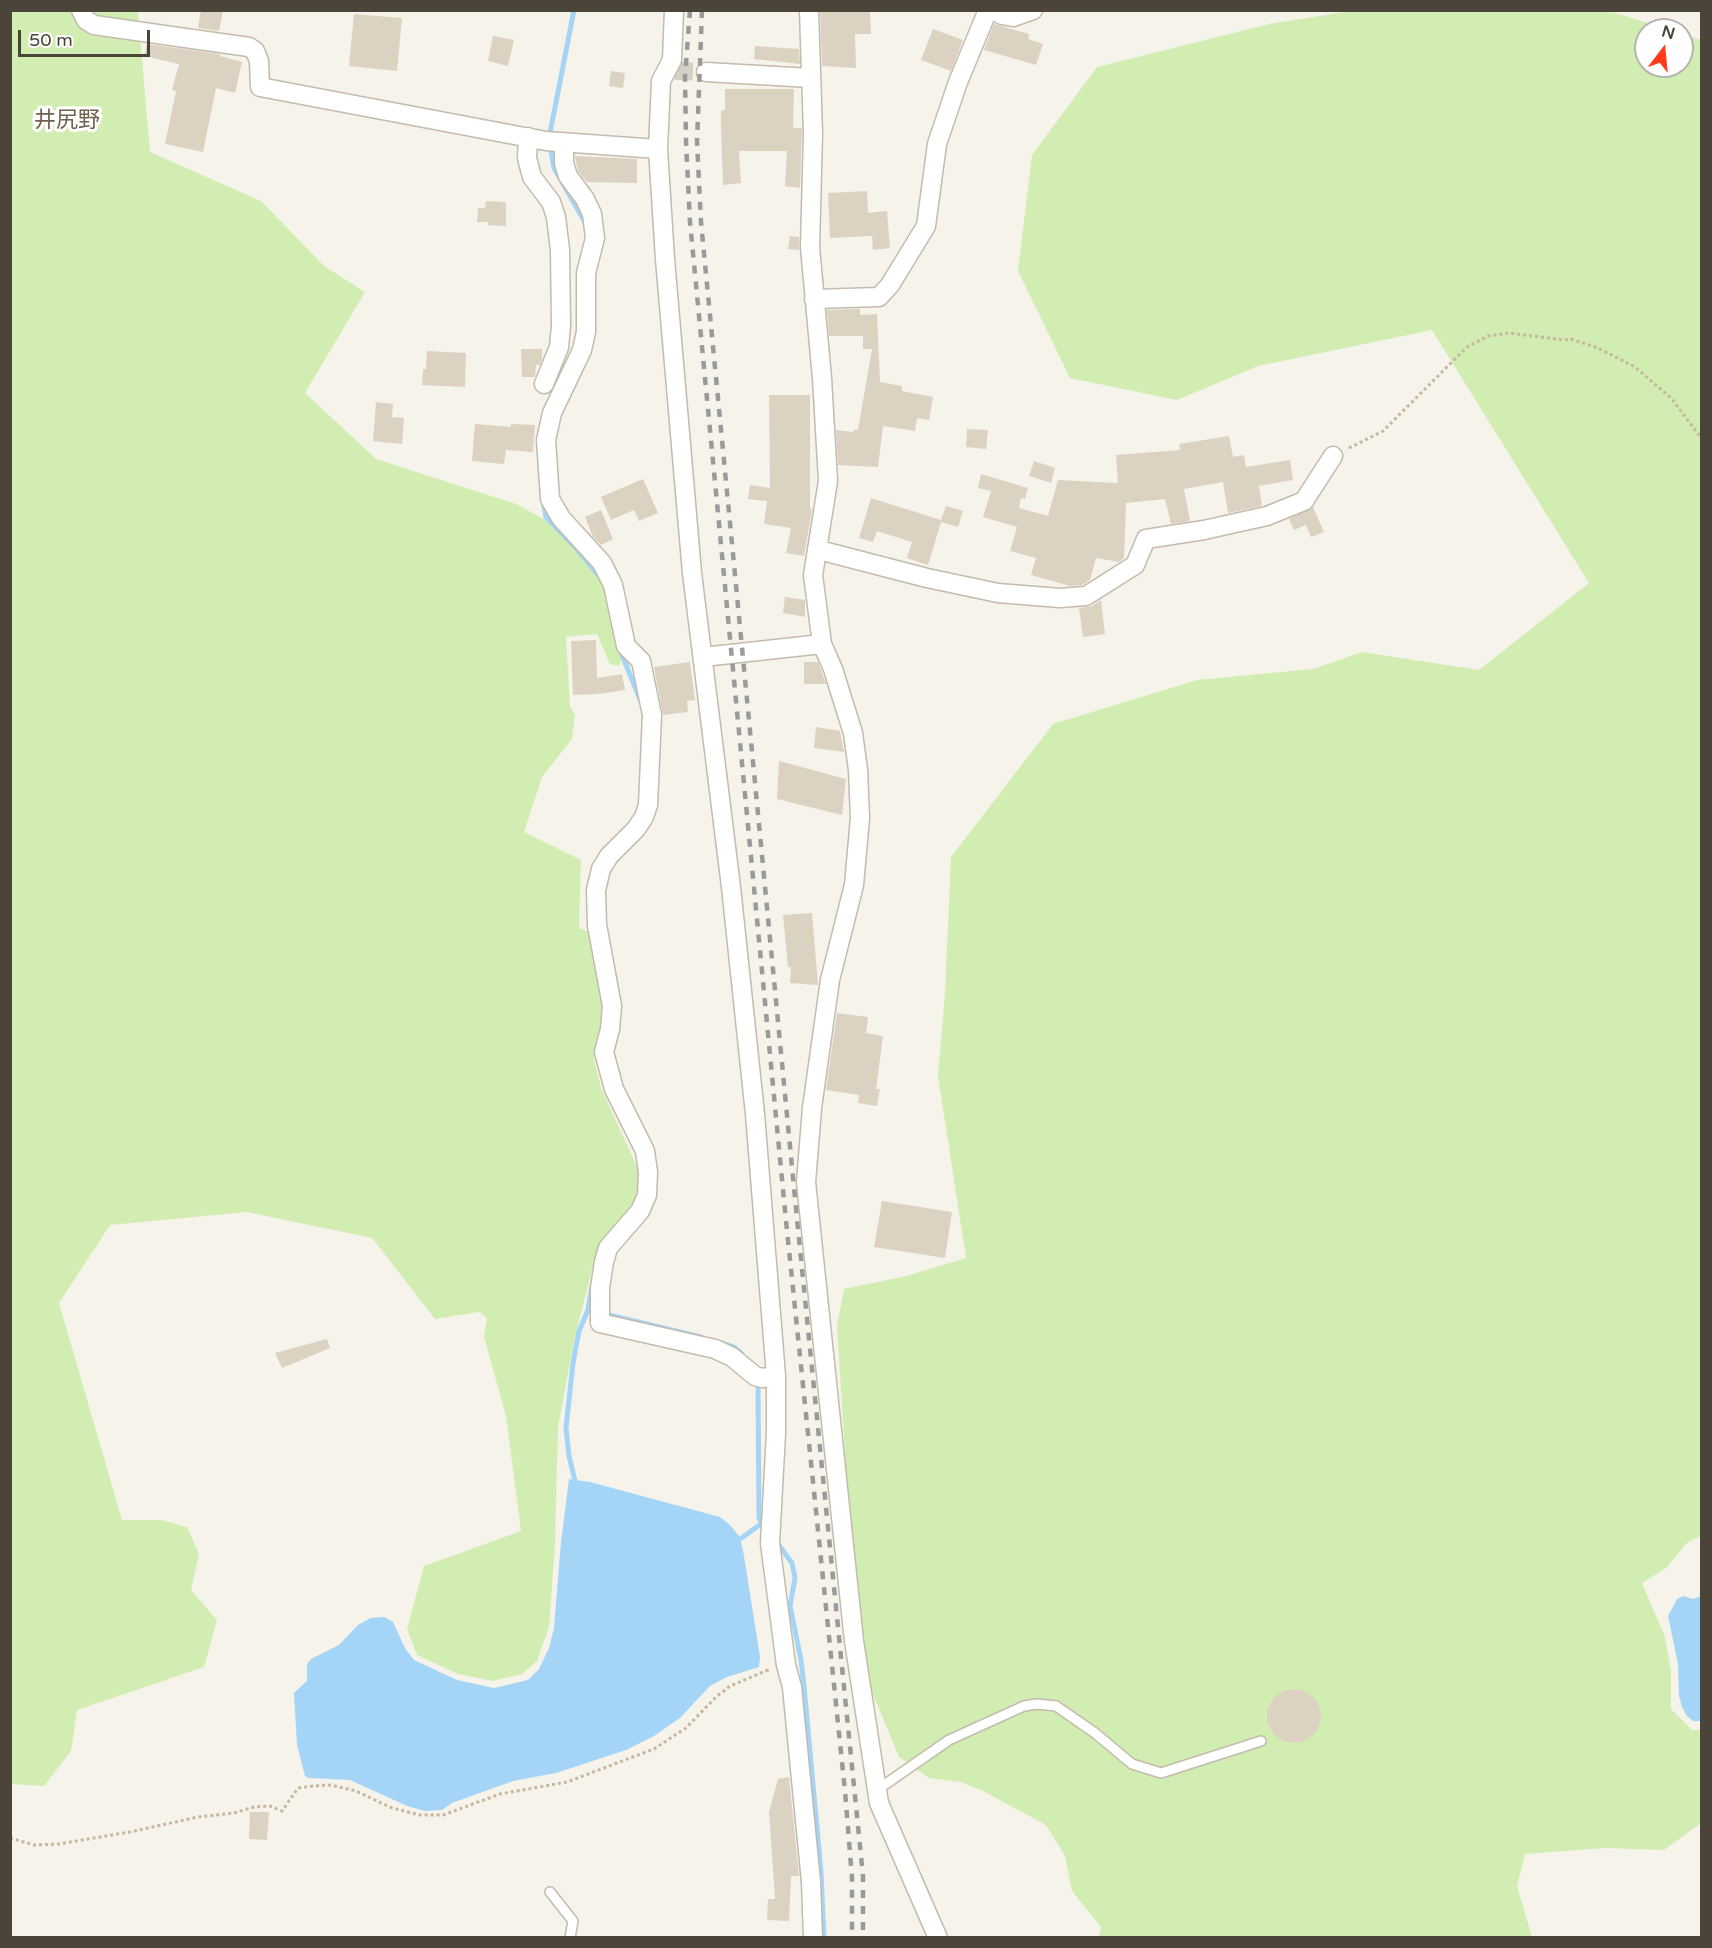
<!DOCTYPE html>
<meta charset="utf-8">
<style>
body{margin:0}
#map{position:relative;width:1712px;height:1948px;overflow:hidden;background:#f6f3eb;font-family:"Varela Round",sans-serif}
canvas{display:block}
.frame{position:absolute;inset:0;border:12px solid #4b4438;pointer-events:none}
.north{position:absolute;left:1634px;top:18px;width:60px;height:60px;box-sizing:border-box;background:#fff;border:2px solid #b7b4af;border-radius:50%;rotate:16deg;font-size:16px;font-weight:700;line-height:24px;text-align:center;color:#4b4438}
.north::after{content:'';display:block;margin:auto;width:21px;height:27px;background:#ff3c19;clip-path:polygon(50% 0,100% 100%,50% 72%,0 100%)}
.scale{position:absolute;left:18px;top:30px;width:132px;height:27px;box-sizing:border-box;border:3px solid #4b4438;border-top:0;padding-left:8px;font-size:18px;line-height:21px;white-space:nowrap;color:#4b4438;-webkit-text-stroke:4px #fff;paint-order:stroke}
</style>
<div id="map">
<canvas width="1712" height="1948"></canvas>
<div class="frame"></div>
<div class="north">N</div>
<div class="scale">50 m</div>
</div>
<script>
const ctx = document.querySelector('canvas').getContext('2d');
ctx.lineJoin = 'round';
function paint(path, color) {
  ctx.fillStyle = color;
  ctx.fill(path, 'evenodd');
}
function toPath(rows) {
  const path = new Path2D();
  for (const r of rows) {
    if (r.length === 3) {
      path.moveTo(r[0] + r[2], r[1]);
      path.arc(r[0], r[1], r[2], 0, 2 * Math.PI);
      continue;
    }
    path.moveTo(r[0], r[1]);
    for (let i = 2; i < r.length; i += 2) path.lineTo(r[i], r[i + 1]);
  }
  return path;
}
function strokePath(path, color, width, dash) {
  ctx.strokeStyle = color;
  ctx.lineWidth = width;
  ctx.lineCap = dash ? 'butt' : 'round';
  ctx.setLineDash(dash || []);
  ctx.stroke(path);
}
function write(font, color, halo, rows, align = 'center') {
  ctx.font = font + ' "Varela Round","Noto Sans JP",sans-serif';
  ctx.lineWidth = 6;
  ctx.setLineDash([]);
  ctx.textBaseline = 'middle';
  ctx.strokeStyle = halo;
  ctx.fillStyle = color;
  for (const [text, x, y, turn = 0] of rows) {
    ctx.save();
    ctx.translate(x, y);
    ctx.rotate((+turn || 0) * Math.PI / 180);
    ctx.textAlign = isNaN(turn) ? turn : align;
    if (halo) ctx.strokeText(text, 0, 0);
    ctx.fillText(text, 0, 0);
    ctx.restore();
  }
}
const green = toPath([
 [1357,10,1590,10,1616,13,1670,30,1646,30,1646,66,1682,66,1682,34,1701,40,1702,1535,1687,1543,1666,1568,1642,1583,1665,1637,1671,1671,1671,1709,1692,1730,1701,1730,1701,1823,1664,1850,1605,1848,1525,1854,1517,1886,1532,1937,1099,1937,1101,1927,1072,1891,1065,1856,1046,1825,983,1791,960,1782,929,1778,899,1757,867,1680,846,1470,837,1326,844,1289,906,1276,966,1258,938,1076,945,993,951,857,1053,724,1197,680,1313,669,1362,652,1479,670,1589,583,1432,330,1258,366,1177,400,1070,378,1018,271,1032,155,1097,67,1269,24],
 [10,11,138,11,150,152,261,201,324,266,365,292,305,393,376,459,516,504,568,532,607,581,625,653,619,666,610,664,597,634,566,637,570,707,575,714,572,739,542,777,524,832,581,860,579,928,597,935,605,1008,594,1058,601,1088,639,1171,636,1199,598,1247,575,1336,558,1427,555,1545,549,1627,537,1661,522,1674,492,1681,458,1674,417,1655,407,1629,424,1566,521,1531,506,1416,484,1337,487,1318,479,1312,435,1319,372,1238,247,1212,110,1225,59,1303,122,1520,161,1520,187,1527,199,1554,191,1590,217,1620,204,1667,77,1710,71,1751,44,1786,10,1784]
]);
const water = toPath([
 [569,1479,590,1482,720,1517,730,1525,739,1536,743,1550,760,1657,759,1667,727,1677,710,1686,680,1718,654,1736,626,1750,556,1773,513,1781,452,1803,442,1810,425,1811,407,1806,350,1780,309,1778,305,1776,297,1745,294,1693,307,1681,307,1664,311,1659,339,1645,358,1625,371,1618,384,1617,393,1622,405,1648,414,1660,457,1680,494,1688,528,1680,539,1669,549,1648,554,1628,561,1542],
 [1683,1596,1693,1599,1701,1596,1701,1721,1693,1721,1687,1716,1682,1707,1679,1696,1678,1664,1668,1616,1677,1599]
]);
const stream = toPath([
 [574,10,550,133,551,151,554,168,586,224],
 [543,500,546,517,575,547,598,575],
 [620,650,641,702],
 [592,1286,588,1310,701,1337],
 [722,1343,734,1347,742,1354],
 [758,1381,759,1518,765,1528],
 [576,1485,569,1456,566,1428,573,1363,579,1331,588,1310],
 [775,1540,792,1563,795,1578,790,1606,801,1660,804,1686,821,1872,824,1938],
 [736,1542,761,1524]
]);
const building = toPath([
 [201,10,223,10,219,31,198,28],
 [820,10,870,10,871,34,855,34,856,68,822,66],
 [354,14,402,18,397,71,349,66],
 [994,24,1029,34,1028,39,1043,44,1036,65,984,50],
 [933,29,963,40,951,71,921,60],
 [493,36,514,40,508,66,488,61],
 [147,44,220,54,220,56,242,62,235,93,216,88,203,152,165,144,176,91,172,90,179,64,144,56],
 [755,46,799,49,800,64,754,59],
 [611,71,625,73,623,88,609,86],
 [725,89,794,89,793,128,802,128,800,188,785,186,787,151,739,151,741,183,723,185,721,127,721,111,725,110],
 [575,156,637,159,637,183,587,182,578,171],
 [867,191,868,213,887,211,890,248,873,250,872,236,830,238,828,193],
 [486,201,506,202,506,226,488,225,488,222,477,222,478,208,485,208],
 [790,236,799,237,799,250,788,249],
 [860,309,860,315,877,314,880,382,902,386,902,391,933,397,929,420,917,418,915,431,883,426,878,467,838,465,836,430,853,432,854,430,858,430,872,349,863,349,863,336,829,336,827,310],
 [521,349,542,349,542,359,540,365,536,365,535,377,522,377],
 [427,351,466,353,465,387,422,385,423,369,426,369],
 [769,395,810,395,810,509,812,509,804,556,786,553,791,528,764,524,767,501,748,499,750,485,770,488],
 [376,402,393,404,392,417,404,418,402,444,373,441],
 [475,424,511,427,511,424,535,425,533,452,506,450,504,464,472,461],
 [967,429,988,430,986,449,966,447],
 [1229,436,1233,457,1244,455,1246,467,1290,460,1293,480,1259,486,1262,506,1228,513,1223,482,1184,489,1190,521,1171,524,1165,499,1126,503,1124,558,1119,562,1096,558,1090,580,1082,585,1070,586,1031,575,1036,558,1010,551,1017,527,983,517,991,491,978,488,981,474,1028,488,1025,499,1021,498,1019,508,1048,516,1058,480,1118,483,1116,455,1180,450,1179,444],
 [1034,461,1055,468,1051,483,1029,476],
 [643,479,658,513,639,521,634,510,611,520,601,497],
 [871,498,941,520,946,506,963,511,958,527,941,522,928,565,907,558,912,542,877,531,873,542,859,538],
 [1313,507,1324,532,1311,537,1306,525,1294,530,1289,519],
 [601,510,613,539,601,545,593,537,585,517],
 [785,597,805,600,805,617,783,613],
 [1101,600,1105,634,1083,637,1079,608,1092,606],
 [596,640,597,678,622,674,625,690,598,694,573,695,571,641],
 [690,662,695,700,687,701,688,712,663,715,654,667],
 [804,662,818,662,826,684,804,684],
 [816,727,840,731,844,752,814,748],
 [779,761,846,779,842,815,777,799],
 [812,913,818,985,790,983,791,967,788,967,783,915],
 [837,1013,868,1017,866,1033,883,1036,876,1089,880,1089,877,1106,858,1103,859,1095,826,1090],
 [882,1201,952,1212,945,1258,874,1247],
 [327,1339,330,1348,282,1368,275,1353],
 [1294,1716,27],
 [789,1777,799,1876,791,1876,789,1921,767,1920,768,1899,775,1899,769,1812,778,1779],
 [250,1812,269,1812,267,1840,249,1839]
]);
const streetTunnel = toPath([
 [675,71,706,72]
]);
const path = toPath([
 [1349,448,1383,431,1467,347,1488,336,1509,333,1564,340,1571,339,1598,348,1635,367,1671,398,1702,439],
 [10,1838,34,1845,59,1844,130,1832,198,1817,234,1813,254,1807,270,1806,282,1811,298,1788,313,1786,331,1785,356,1791,392,1808,420,1815,443,1815,500,1794,567,1782,654,1749,686,1728,716,1697,730,1686,768,1670,768,1668]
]);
const lane = toPath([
 [877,1790,949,1740,1024,1706,1037,1704,1056,1706,1095,1733,1132,1764,1161,1773,1261,1741],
 [550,1892,573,1921,570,1938]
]);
const street = toPath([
 [81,10,86,20,94,25,249,47,255,51,259,61,260,87,546,141,658,149],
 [674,10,672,60,661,81,658,149,665,259,692,573,731,887,755,1114,776,1376,776,1433,770,1543,786,1665,792,1687,811,1882,813,1938],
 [809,10,813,133,810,247,822,378,828,481,813,575,822,644,833,669,853,733,858,770,860,818,854,885,830,980,812,1108,806,1182,854,1641,877,1790,879,1803,938,1938],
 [994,10,1002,15,1013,17,1033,10],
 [706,72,811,78],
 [528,137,527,158,532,177,551,202,556,217,560,250,561,326,559,347,544,384],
 [564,142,564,163,568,176,585,199,592,214,595,238,586,273,586,332,582,350,552,413,546,440,550,499,561,518,602,563,613,585,626,646,641,661,652,715,648,805,644,817,636,829,609,856,601,869,596,890,597,925,612,1006,610,1029,604,1052,614,1089,645,1151,648,1172,647,1195,640,1211,608,1248,604,1262,600,1288,600,1323,715,1349,732,1357,755,1376,762,1378,776,1376],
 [814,299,879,297,890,285,926,226,937,144,958,82,988,10],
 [819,550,927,578,998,593,1060,598,1086,596,1135,565,1146,539,1204,530,1267,516,1304,501,1333,456],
 [703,657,822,644]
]);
const rail = toPath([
 [690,10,685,77,686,142,690,222,786,1221,845,1791,852,1878,852,1938],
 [702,10,697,142,701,222,797,1219,863,1876,863,1938]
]);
const quarterNames = [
 ["井尻野",67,121]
];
paint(green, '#d2edb2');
paint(water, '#a4d4f6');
strokePath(stream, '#a4d4f6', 5);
paint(building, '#dcd2c2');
strokePath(streetTunnel, '#d4d0c7', 18, [18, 9]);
strokePath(lane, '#c3bbac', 12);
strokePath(street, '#c3bbac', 21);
strokePath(path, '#c6b79d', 3, [3, 3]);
strokePath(lane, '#fff', 9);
strokePath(street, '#fff', 18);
strokePath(rail, '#9a9a9a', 4.5, [8, 8]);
write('22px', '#6f624e', '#fff', quarterNames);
</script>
